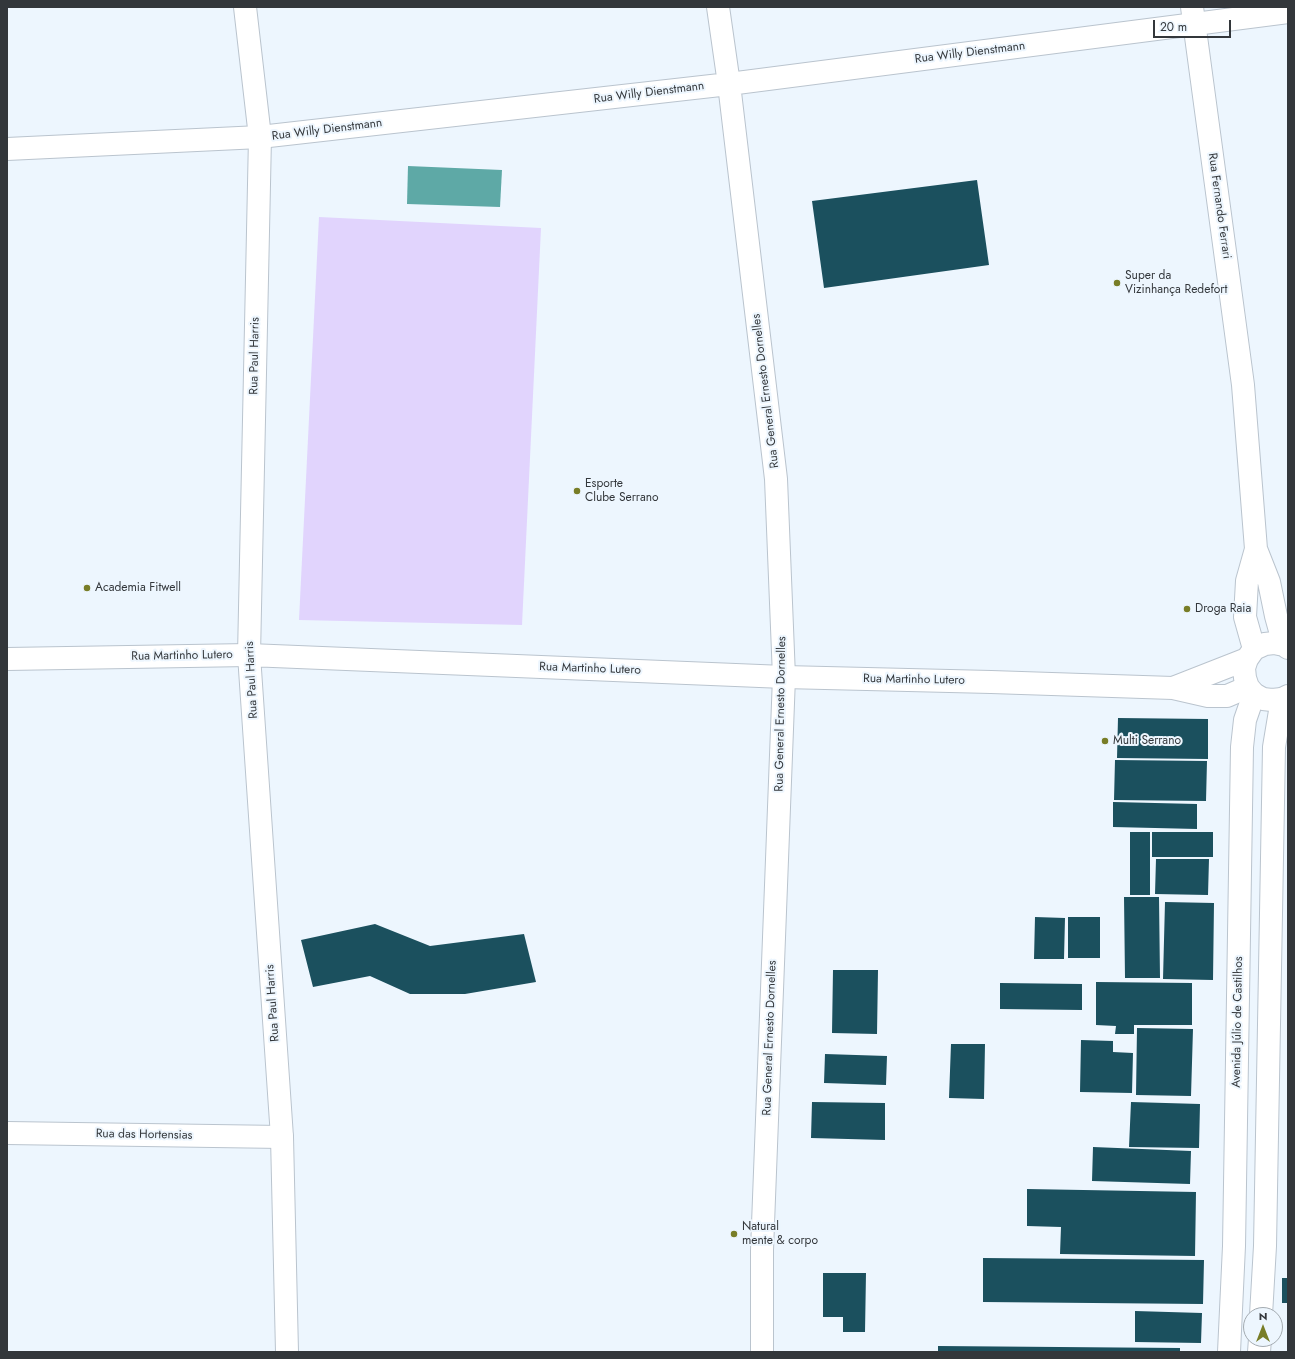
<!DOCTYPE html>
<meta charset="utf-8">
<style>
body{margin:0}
#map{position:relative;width:1295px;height:1359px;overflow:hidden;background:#edf6fe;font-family:Jost,sans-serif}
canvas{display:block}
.frame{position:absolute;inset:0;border:8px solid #33373b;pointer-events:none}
.north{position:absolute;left:1243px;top:1307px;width:40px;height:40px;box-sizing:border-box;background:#edf6fe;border:1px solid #a3aab0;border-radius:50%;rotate:0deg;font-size:11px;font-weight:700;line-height:16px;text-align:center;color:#33373b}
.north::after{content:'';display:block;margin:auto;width:14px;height:18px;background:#787d27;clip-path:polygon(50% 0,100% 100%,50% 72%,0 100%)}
.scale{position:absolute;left:1153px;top:20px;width:78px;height:18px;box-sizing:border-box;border:2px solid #33373b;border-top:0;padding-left:5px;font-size:12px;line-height:14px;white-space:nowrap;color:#33373b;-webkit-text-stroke:3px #edf6fe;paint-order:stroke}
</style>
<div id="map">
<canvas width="1295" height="1359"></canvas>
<div class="frame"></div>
<div class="north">N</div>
<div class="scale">20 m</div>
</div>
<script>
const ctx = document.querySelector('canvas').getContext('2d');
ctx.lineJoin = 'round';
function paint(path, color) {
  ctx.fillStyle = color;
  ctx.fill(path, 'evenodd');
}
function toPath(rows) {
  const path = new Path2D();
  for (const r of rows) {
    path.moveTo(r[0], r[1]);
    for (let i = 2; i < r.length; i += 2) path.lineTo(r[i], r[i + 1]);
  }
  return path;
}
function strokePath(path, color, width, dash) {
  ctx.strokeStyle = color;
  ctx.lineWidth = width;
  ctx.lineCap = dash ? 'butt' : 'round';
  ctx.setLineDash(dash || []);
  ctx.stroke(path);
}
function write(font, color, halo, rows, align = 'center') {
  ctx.font = font + ' Jost,sans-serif';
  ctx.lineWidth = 4;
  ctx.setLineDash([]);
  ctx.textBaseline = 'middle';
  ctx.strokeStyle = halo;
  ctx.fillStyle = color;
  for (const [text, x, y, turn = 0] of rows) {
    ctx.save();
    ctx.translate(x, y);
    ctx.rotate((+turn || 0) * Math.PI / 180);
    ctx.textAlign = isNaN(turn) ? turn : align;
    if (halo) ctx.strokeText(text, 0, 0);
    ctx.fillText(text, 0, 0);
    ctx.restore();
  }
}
const green = toPath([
 [319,217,541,228,522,625,299,620]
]);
const water = toPath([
 [408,166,502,170,500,207,407,204]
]);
const building = toPath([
 [977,180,989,265,824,288,812,201],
 [1118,718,1208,719,1208,759,1117,758],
 [1115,760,1207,761,1206,801,1114,800],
 [1113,802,1197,804,1197,829,1113,827],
 [1130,832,1150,832,1150,895,1130,895],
 [1152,832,1213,832,1213,857,1152,857],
 [1156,859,1209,859,1208,895,1155,894],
 [1124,897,1159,897,1160,978,1125,978],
 [1165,902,1214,903,1213,980,1163,979],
 [1035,917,1065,918,1064,959,1034,959],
 [1068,917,1100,917,1100,958,1068,958],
 [375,924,430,946,524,934,536,982,465,994,410,994,370,976,313,987,301,940],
 [833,970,878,970,877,1034,832,1033],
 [1096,982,1192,983,1192,1025,1134,1025,1134,1034,1115,1034,1116,1026,1096,1025],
 [1000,983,1082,984,1082,1010,1000,1009],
 [1137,1028,1193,1029,1191,1096,1136,1095],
 [1081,1040,1113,1041,1113,1052,1133,1053,1132,1093,1080,1092],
 [951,1044,985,1044,984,1099,949,1098],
 [825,1054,887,1056,886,1085,824,1083],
 [812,1102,885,1103,885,1140,811,1138],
 [1131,1102,1200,1104,1199,1148,1129,1147],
 [1093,1147,1191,1151,1190,1184,1092,1181],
 [1027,1189,1196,1192,1195,1256,1060,1254,1061,1227,1027,1226],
 [983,1258,1204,1260,1203,1304,983,1302],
 [823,1273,866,1273,865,1332,843,1332,843,1317,823,1317],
 [1282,1278,1288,1278,1288,1303,1282,1303],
 [1135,1311,1202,1313,1201,1343,1135,1342],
 [938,1346,1180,1348,1180,1352,938,1352]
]);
const minor = toPath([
 [718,7,729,84,776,479,784,677,762,1250,762,1352],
 [7,149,260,137,729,84,1288,12],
 [7,659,249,655],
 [7,1133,282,1137]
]);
const tertiary = toPath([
 [245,7,260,137,249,655],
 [1192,7,1243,385,1256,549,1269,582,1276,616,1284,645],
 [1254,649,1245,617,1247,581,1256,549]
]);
const secondary = toPath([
 [1261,1315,1265,1246,1274,747,1282,699],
 [1229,1352,1234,1246,1242,747,1245,720,1254,694],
 [1259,1352,1260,1339]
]);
const primary = toPath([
 [1288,648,1284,645,1274,643,1265,644,1254,649,1247,659,1244,668,1245,678,1248,687,1254,694,1263,699,1272,700,1282,699,1288,696],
 [1173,688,1247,659],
 [287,1352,282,1137,249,655,784,677,991,682,1173,688,1208,696,1227,696,1248,687]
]);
const markers = [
 [1117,283,4,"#787d27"],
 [577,491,4,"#787d27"],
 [87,588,4,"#787d27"],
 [1187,609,4,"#787d27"],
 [1105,741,4,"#787d27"],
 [734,1234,4,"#787d27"]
];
const streetNames = [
 ["Rua Willy Dienstmann",970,53,-7],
 ["Rua Willy Dienstmann",649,93,-7],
 ["Rua Willy Dienstmann",327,130,-7],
 ["Rua Fernando Ferrari",1219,206,82],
 ["Rua Paul Harris",255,356,-89],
 ["Rua General Ernesto Dornelles",766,391,-97],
 ["Rua Martinho Lutero",182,656,-1],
 ["Rua Martinho Lutero",590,669,2],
 ["Rua Paul Harris",252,680,-93],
 ["Rua Martinho Lutero",914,680,1],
 ["Rua General Ernesto Dornelles",781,714,-89],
 ["Rua Paul Harris",273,1003,-94],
 ["Avenida Júlio de Castilhos",1238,1022,-89],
 ["Rua General Ernesto Dornelles",770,1038,-88],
 ["Rua das Hortensias",144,1135,1]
];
const poiNames = [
 ["Super da",1125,276],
 ["Vizinhança Redefort",1125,290],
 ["Esporte",585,484],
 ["Clube Serrano",585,498],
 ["Academia Fitwell",95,588],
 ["Droga Raia",1195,609],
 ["Multi Serrano",1113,741],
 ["Natural",742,1227],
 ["mente & corpo",742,1241]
];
paint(green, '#e1d4fd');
paint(water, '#5ea9a6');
paint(building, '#1b505e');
strokePath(minor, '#bac4ce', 24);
strokePath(tertiary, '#bac4ce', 24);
strokePath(secondary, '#bac4ce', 24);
strokePath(primary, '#bac4ce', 24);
strokePath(minor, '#fff', 22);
strokePath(tertiary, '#fff', 22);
strokePath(secondary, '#fff', 22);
strokePath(primary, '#fff', 22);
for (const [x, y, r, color] of markers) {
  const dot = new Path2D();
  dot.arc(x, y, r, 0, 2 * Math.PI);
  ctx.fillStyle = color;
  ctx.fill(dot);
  strokePath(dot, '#edf6fe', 1.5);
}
write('12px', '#33373b', '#edf6fe', streetNames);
write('12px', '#33373b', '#edf6fe', poiNames, 'left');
</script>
